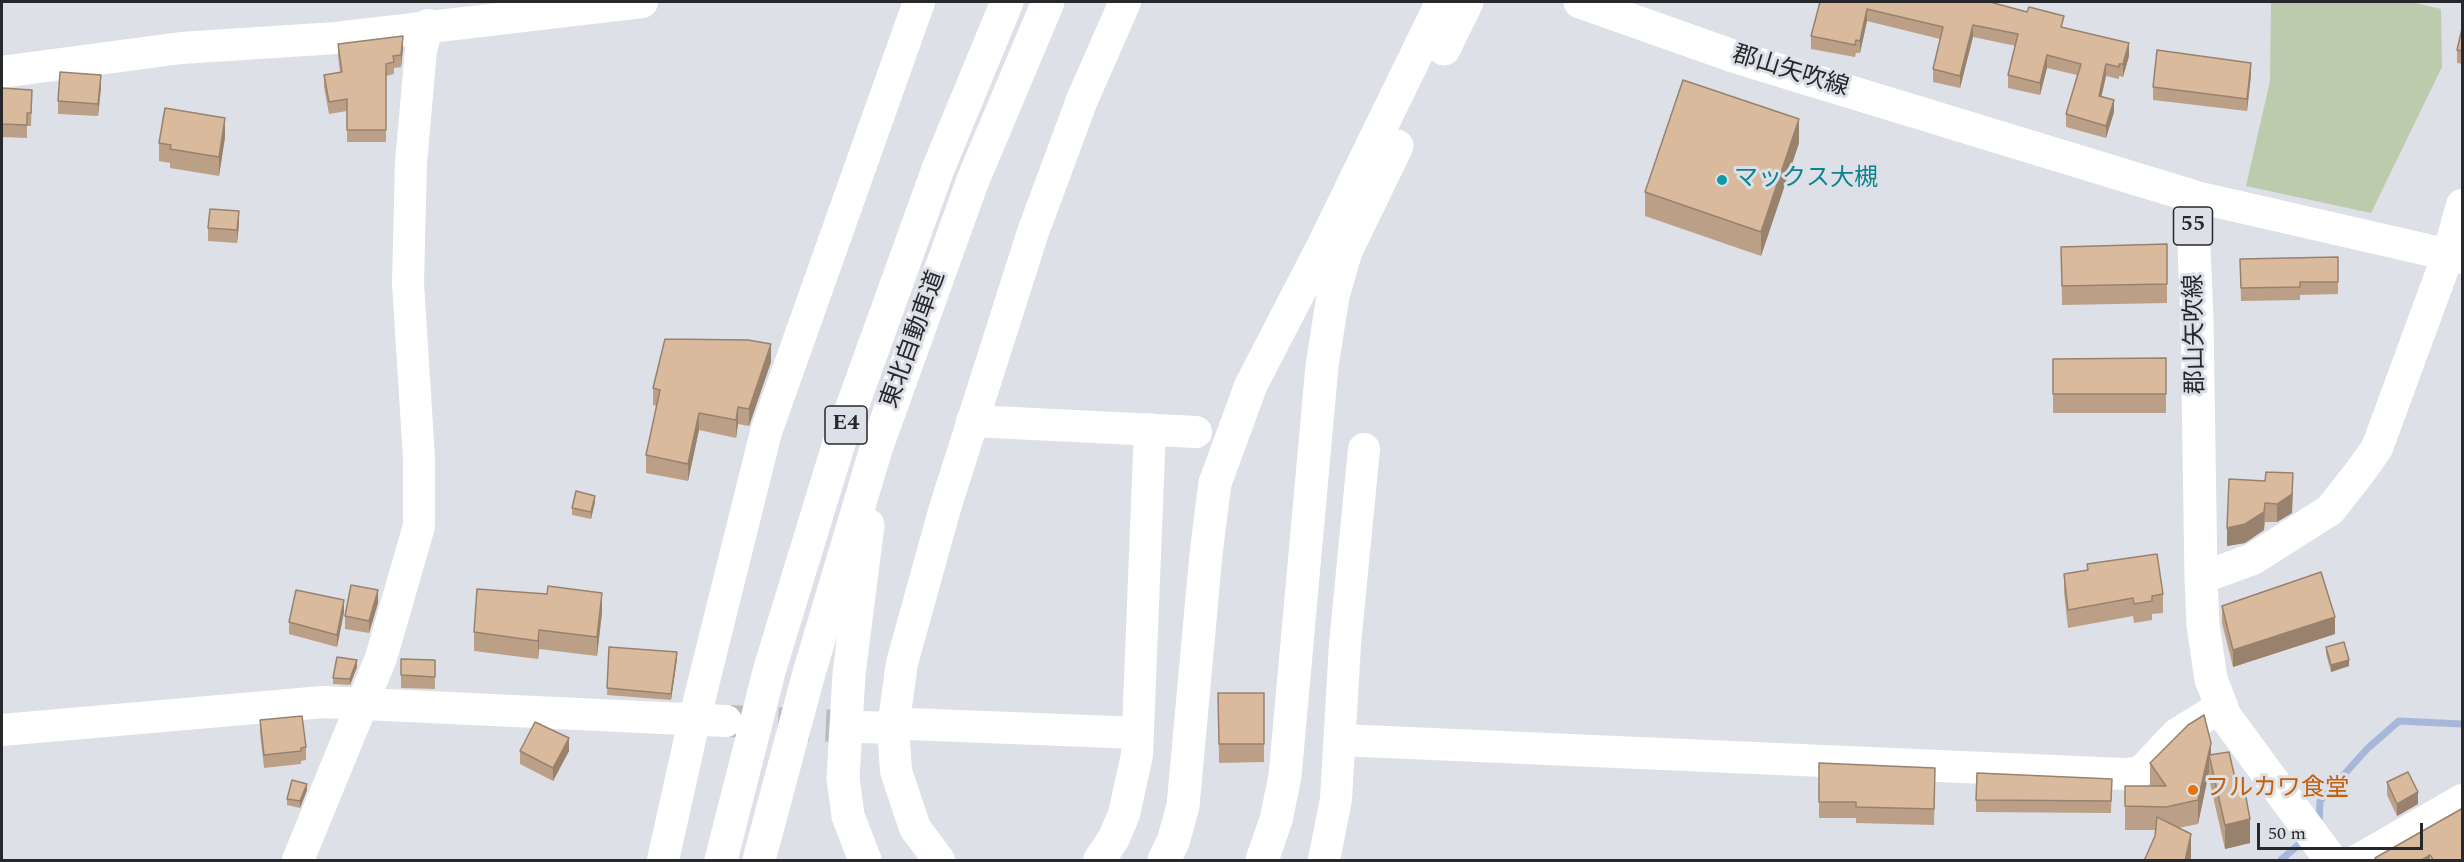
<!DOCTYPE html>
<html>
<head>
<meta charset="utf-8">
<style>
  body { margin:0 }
  #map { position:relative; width:2464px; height:862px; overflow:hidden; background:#dde0e7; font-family:Spectral,serif }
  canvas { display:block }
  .frame { position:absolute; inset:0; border:3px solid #27282b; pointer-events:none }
  .scale { position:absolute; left:2257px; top:823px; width:166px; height:27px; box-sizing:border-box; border:3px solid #27282b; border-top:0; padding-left:8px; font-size:18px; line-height:21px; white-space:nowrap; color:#27282b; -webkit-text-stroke:4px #dde0e7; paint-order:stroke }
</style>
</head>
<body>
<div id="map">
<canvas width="2464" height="862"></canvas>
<div class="frame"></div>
<div class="scale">50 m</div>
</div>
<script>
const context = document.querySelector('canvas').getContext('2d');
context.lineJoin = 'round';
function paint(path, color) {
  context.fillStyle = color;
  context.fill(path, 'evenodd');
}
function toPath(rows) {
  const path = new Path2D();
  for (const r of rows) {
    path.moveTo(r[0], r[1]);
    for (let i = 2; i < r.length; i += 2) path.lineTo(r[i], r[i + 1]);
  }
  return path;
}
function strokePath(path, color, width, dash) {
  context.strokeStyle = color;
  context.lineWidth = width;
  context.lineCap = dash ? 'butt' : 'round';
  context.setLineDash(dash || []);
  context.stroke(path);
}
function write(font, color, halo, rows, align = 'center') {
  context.font = font + ' Spectral,"Noto Sans JP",serif';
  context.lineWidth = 6;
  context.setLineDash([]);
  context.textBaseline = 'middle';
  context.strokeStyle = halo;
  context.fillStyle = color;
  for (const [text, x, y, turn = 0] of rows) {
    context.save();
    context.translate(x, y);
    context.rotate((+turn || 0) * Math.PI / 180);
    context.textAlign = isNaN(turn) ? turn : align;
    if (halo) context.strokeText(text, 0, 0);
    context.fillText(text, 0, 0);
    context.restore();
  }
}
paint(toPath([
  [2271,2,2411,2,2441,9,2442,67,2371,213,2246,186,2270,81]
]), '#bccbab');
strokePath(toPath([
  [2319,824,2320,801,2368,748,2399,721,2462,724],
  [2281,860,2304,840]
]), '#a6b7d9', 7);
strokePath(toPath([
  [730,721,859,727]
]), '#b9bbc1', 32, [32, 16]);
strokePath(toPath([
  [2,72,181,48,336,38,642,2],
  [2192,196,2462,258],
  [972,421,1196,432],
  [2201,578,2253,559,2330,510,2360,472,2377,448,2448,255,2462,205],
  [859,727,893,728,909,724,1138,733],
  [2,730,323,702,726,721],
  [1340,740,2123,774,2137,773,2145,768,2177,734,2222,706],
  [298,860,381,658,419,526,419,458,408,283,411,163,421,50,428,25],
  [663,860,694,721,766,432,919,2],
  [939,860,915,828,896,771,893,728,902,663,945,508,1033,232,1082,100,1125,2],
  [1099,860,1114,838,1124,814,1137,755,1150,429],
  [1324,860,1336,799,1345,644,1364,449],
  [2358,860,2462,800]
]), '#fff', 32);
strokePath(toPath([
  [1580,2,1736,57,2192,196,2197,321,2201,578,2203,625,2211,679,2225,716,2331,860]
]), '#fff', 33);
strokePath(toPath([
  [1444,49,1467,2],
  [721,860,770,668,839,443,938,169,1007,2],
  [759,860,809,673,876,449,973,180,1048,2],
  [865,860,848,816,843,778,849,674,868,525],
  [1164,860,1173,842,1183,806,1206,554,1215,483,1251,385,1323,246,1442,2],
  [1262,860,1276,820,1285,776,1322,366,1333,296,1346,251,1397,146]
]), '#fff', 33);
paint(toPath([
  [1820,2,2064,28,2129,56,2123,77,2119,76,2119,79,2106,76,2101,96,2114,112,2106,138,2066,127,2066,114,2077,75,2047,68,2040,95,2008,88,2008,75,2016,46,1973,37,1960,88,1933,82,1933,69,1940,39,1867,21,1860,53,1856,53,1855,57,1811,49,1811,36],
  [2463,29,2463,64,2457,63,2457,50],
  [338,44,403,48,401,67,394,68,394,74,386,76,386,142,347,142,347,111,329,114,324,87,324,75,340,72,338,56],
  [2251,75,2247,111,2153,100,2153,87],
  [101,87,98,116,58,114,58,101],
  [2,88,32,102,31,126,27,126,27,138,2,137],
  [225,137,219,176,170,168,170,163,159,161,159,143],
  [1799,143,1761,256,1645,216,1645,192],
  [239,224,237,243,208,241,208,228],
  [2167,244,2167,303,2062,305,2061,247],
  [2338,257,2338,294,2300,295,2300,300,2241,301,2240,259],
  [2166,358,2166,413,2053,413,2053,359],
  [771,362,749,426,738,424,736,438,699,430,688,481,646,473,646,455,657,406,653,405,653,388],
  [2265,481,2292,513,2277,522,2265,522,2264,530,2245,543,2227,546],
  [595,502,591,519,572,515,572,508],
  [2087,564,2163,594,2163,613,2152,614,2152,620,2134,623,2133,616,2068,628,2064,592,2064,574,2087,571],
  [378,603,369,633,345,629,345,616],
  [2222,606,2335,634,2233,667,2222,623],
  [344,612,337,647,289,634,289,622],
  [602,612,597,656,539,649,538,659,474,651,474,632],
  [609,647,677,659,671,700,607,695],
  [2326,647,2349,666,2331,672,2326,654],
  [401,659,435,660,435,689,401,688],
  [357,667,350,685,333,684,333,678],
  [1218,693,1264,693,1264,762,1219,763],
  [260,720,306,747,306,760,301,761,301,764,264,768,260,733],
  [520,751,569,751,553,781,520,764],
  [2211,755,2250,843,2225,849,2209,779,2209,772,2198,824,2178,828,2191,858,2155,836,2156,830,2125,830,2125,786,2150,786,2150,763],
  [1819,763,1935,785,1934,825,1856,823,1856,818,1819,818],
  [2112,779,2111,813,1976,812,1976,800],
  [2387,782,2418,804,2397,816,2387,795],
  [307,790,300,808,287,805,287,799]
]), '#bba087');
paint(toPath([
  [1867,9,1867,21,1860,53,1860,41],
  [1973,25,1973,37,1960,88,1960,76],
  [403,36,403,48,401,67,401,55],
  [2129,43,2129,56,2123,77,2123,64],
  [2047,55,2047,68,2040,95,2040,83],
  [2251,63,2251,75,2247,111,2247,99],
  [2106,64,2106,76,2099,108,2099,96],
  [101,75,101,87,98,116,98,104],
  [2114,100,2114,112,2106,138,2106,126],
  [225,118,225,137,219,176,219,157],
  [1799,119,1799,143,1761,256,1761,232],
  [239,211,239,224,237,243,237,230],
  [771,344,771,362,749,426,749,409],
  [738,407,738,424,736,438,736,420],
  [699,413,699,430,688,481,688,464],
  [2293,492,2292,513,2277,522,2277,504],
  [595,496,595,502,591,519,591,512],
  [2265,503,2264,530,2245,543,2227,546,2227,528],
  [378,590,378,603,369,633,369,621],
  [602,593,602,612,597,656,597,637],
  [344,600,344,612,337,647,337,635],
  [2335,617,2335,634,2233,667,2233,650],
  [539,630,539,649,538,659,538,641],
  [677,652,677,659,671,700,671,694],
  [357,660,357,667,350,685,350,679],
  [2349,660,2349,666,2331,672,2331,665],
  [569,738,569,751,553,781,553,768],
  [2211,743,2211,761,2209,755,2209,772,2198,824,2198,800],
  [307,784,307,790,300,808,300,801],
  [2418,792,2418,804,2397,816,2397,804],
  [2250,819,2250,843,2225,849,2225,825],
  [2191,834,2191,858,2190,861,2185,861],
  [2430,855,2430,861,2420,861]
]), '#98826e');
const building = toPath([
  [1820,2,1990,2,2027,12,2029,7,2064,16,2061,27,2129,43,2123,64,2119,64,2119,67,2106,64,2099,96,2114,100,2106,126,2066,114,2081,64,2047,55,2040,83,2008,75,2018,34,1973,25,1960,76,1933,69,1943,27,1867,9,1860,41,1856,40,1855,45,1811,36,1820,2],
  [2462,29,2463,29,2463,51,2457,50,2462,29],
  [403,36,401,55,393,56,394,62,386,64,386,130,347,130,347,99,329,102,324,75,342,72,338,44,403,36],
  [2157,50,2251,63,2247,99,2153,87,2157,50],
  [60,72,101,75,98,104,58,101,60,72],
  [1683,80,1799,119,1761,232,1645,192,1683,80],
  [2,88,32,90,31,113,27,113,27,125,2,124,2,88],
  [165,108,225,118,219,157,170,149,171,145,159,143,165,108],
  [210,209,239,211,237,230,208,228,210,209],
  [2167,244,2167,284,2062,286,2061,247,2167,244],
  [2338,257,2338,282,2300,282,2300,287,2241,288,2240,259,2338,257],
  [665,339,748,340,771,344,749,409,738,407,736,420,699,413,688,464,646,455,660,390,653,388,665,339],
  [2166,358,2166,394,2053,394,2053,359,2166,358],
  [2266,472,2293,473,2292,494,2277,504,2265,503,2264,512,2245,524,2227,528,2229,479,2265,481,2266,472],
  [576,491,595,496,591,512,572,508,576,491],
  [2157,554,2163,594,2152,596,2152,601,2134,604,2133,598,2068,610,2064,574,2088,570,2087,564,2157,554],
  [2321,572,2335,617,2233,650,2222,606,2321,572],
  [351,585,378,590,369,621,345,616,351,585],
  [548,586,602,593,597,637,539,630,538,641,474,632,477,589,547,594,548,586],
  [296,590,344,600,337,635,289,622,296,590],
  [2344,642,2349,660,2331,665,2326,647,2344,642],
  [609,647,677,652,671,694,607,688,609,647],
  [337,657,357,660,350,679,333,678,337,657],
  [401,659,435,660,435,677,401,675,401,659],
  [1218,693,1264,693,1264,744,1219,744,1218,693],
  [2204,715,2211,743,2198,800,2166,807,2125,806,2125,786,2166,786,2150,763,2188,725,2204,715],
  [302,716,306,747,301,748,301,751,264,755,260,720,302,716],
  [535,722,569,738,553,768,520,751,535,722],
  [2229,752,2237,787,2244,787,2250,819,2225,825,2209,755,2229,752],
  [1819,763,1935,768,1934,809,1856,807,1856,802,1819,802,1819,763],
  [2408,772,2418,792,2397,804,2387,782,2408,772],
  [1977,773,2112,779,2111,801,1976,800,1977,773],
  [292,780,307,784,300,801,287,799,292,780],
  [2463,808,2463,861,2434,861,2430,855,2420,861,2377,861,2375,858,2463,808],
  [2157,817,2191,834,2185,861,2144,861,2155,836,2157,817]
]);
paint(building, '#d9ba9d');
strokePath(building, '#98826e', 1.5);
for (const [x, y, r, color] of [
  [1722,180,6,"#0f9aa8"],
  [2193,790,6,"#e8710a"]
]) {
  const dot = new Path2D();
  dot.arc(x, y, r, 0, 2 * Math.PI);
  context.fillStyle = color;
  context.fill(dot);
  strokePath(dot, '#dde0e7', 2);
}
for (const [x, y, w] of [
  [2193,226,39],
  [846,425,42]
]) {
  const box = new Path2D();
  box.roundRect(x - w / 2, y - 19, w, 38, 4.5);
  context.fillStyle = '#dde0e7';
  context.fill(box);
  strokePath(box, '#27282b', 1.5);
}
write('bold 22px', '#27282b', null, [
  ["55",2193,226],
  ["E4",846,425]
]);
write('24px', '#27282b', '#dde0e7', [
  ["郡山矢吹線",1790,73,17],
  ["郡山矢吹線",2197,334,-91],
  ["東北自動車道",915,340,-70]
]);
write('24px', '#0d838f', '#dde0e7', [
  ["マックス大槻",1734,180]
], 'left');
write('24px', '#c56008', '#dde0e7', [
  ["フルカワ食堂",2205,790]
], 'left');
</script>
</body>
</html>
